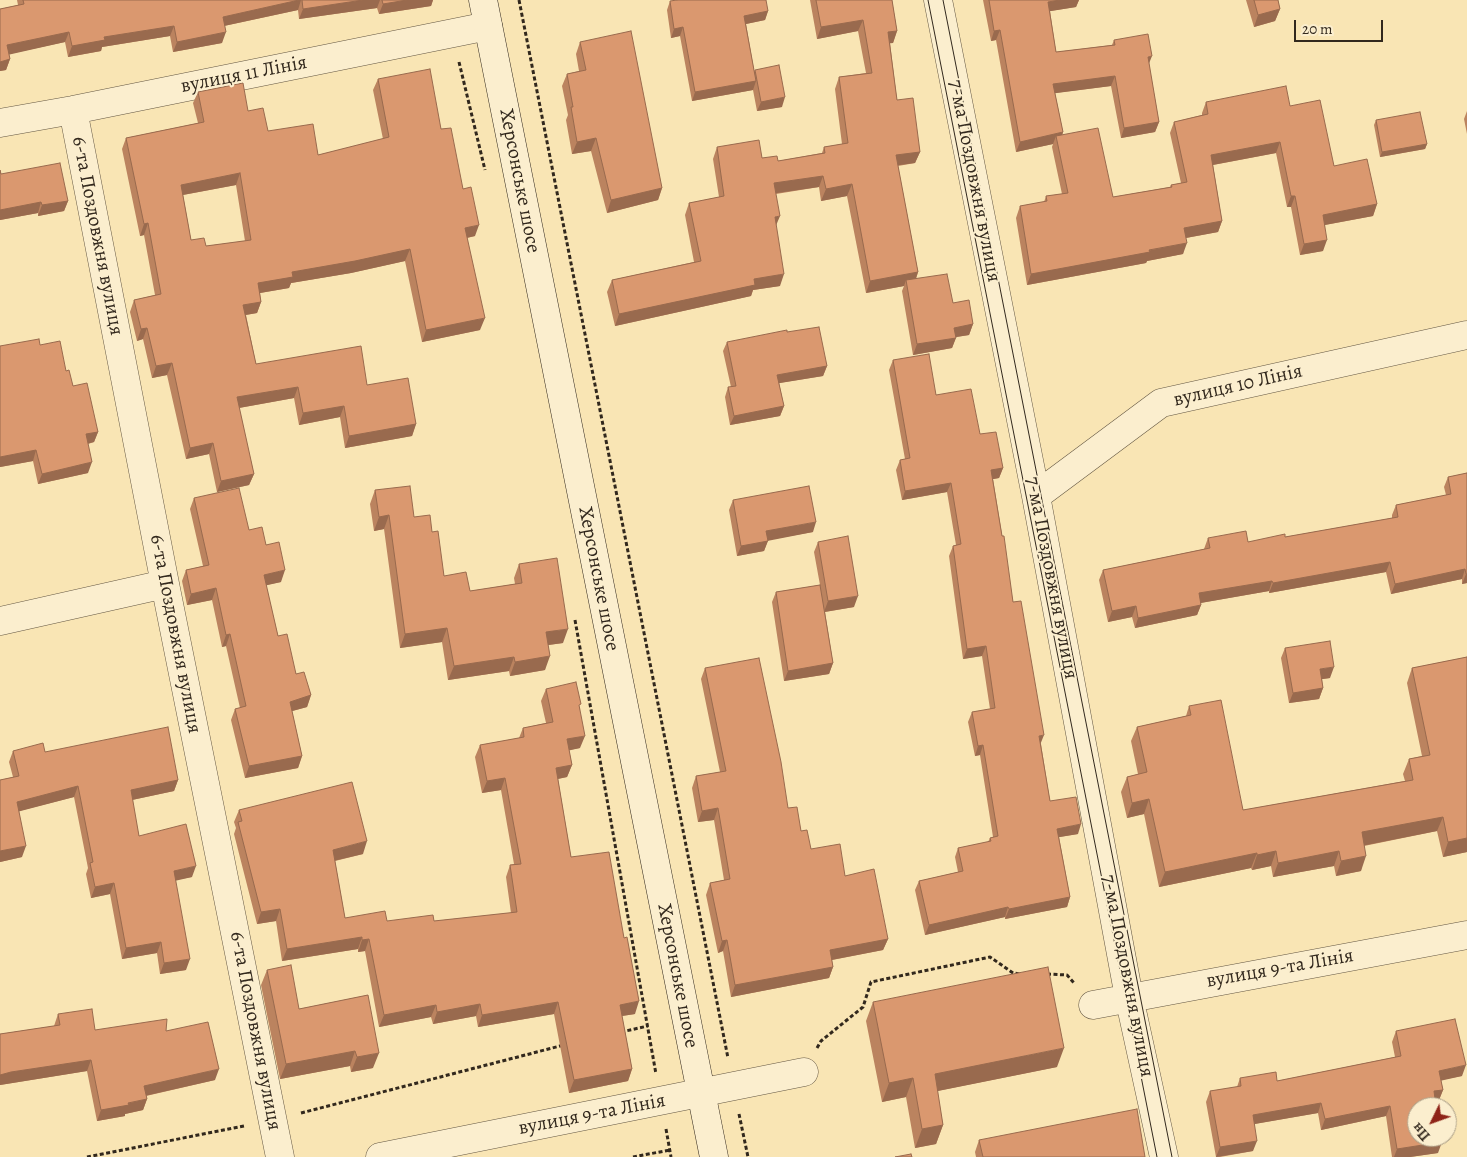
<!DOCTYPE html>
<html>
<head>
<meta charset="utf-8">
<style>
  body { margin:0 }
  #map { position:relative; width:1467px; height:1157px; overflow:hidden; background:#f9e5b4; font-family:Alegreya,serif }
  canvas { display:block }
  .north { position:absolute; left:1407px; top:1097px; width:50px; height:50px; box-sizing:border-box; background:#fbeece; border:1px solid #ab9f87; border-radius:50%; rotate:228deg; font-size:14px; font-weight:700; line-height:20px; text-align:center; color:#32281d }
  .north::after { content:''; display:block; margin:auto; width:18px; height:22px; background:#8f2418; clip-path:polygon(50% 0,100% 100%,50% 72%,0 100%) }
  .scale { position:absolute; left:1294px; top:20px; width:89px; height:22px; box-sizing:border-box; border:2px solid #32281d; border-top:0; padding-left:6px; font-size:15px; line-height:18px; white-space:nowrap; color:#32281d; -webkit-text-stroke:4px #fbeece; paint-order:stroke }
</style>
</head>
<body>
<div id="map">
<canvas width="1467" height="1157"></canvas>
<div class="north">Пн</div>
<div class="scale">20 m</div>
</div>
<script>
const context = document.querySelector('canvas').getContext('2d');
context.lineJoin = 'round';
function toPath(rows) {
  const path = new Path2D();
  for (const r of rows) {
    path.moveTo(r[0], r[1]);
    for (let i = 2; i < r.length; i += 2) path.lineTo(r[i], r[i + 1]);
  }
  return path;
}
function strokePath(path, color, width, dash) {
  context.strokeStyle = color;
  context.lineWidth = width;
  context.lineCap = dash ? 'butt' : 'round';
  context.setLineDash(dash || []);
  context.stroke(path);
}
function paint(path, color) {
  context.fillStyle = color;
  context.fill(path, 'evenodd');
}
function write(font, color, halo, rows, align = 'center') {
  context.font = font + ' Alegreya,serif';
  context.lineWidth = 4;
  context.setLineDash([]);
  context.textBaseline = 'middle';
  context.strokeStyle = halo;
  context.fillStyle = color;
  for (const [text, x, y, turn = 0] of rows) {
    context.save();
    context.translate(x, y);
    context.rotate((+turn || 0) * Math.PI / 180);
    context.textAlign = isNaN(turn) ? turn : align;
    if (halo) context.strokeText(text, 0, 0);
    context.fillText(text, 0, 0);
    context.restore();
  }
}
const street = toPath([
  [938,0,1036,496,1129,997,1164,1157],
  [73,110,165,584,280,1157],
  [0,123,73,110,488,26],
  [1036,496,1161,403,1467,335],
  [0,621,165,584],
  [1093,1005,1467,935],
  [380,1157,804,1072]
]);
const secondary = toPath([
  [483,0,714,1157]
]);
strokePath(street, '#645743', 29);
strokePath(secondary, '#32281d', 29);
strokePath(toPath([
  [519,0,728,1058],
  [459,62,485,170],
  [575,620,656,1074],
  [1047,974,1067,975,1074,983],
  [621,1032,648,1026],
  [817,1048,821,1041,863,1007,871,982,990,957,1013,973,1020,974],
  [301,1113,564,1045],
  [739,1114,748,1157],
  [666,1129,671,1157],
  [87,1157,244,1126],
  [633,1157,670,1150]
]), '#32281d', 3, [4, 2.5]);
strokePath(street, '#fbeece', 28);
strokePath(secondary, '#fbeece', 28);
strokePath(toPath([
  [928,0,1157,1157],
  [943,0,1172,1157]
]), '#32281d', 1);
paint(toPath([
  [17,0,433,0,431,6,379,14,377,8,299,19,298,10,224,26,222,43,173,52,170,36,102,47,101,51,68,57,65,42,9,54,10,59,6,70,0,71,0,9,18,5],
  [810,0,892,0,897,31,893,43,890,43,897,100,920,152,915,163,898,166,918,272,916,279,953,303,973,324,969,335,956,337,952,348,913,355,902,291,904,286,866,293,847,196,821,201,819,187,776,194,776,225,780,286,753,290,751,296,615,326,607,292,612,280,694,262,685,215,689,203,719,197,713,159,717,147,762,158,778,161,822,153,824,147,842,144,835,89,839,77,866,73,858,31,817,39],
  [983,0,1079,0,1076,7,1050,11,1056,52,1112,45,1114,40,1149,64,1159,122,1155,132,1121,138,1111,86,1055,93,1063,132,1062,135,1113,197,1170,187,1171,185,1181,183,1170,133,1174,122,1202,115,1202,113,1206,102,1290,106,1334,166,1377,204,1373,216,1325,225,1323,251,1300,255,1291,207,1287,207,1276,153,1213,165,1222,221,1218,232,1186,238,1183,254,1147,261,1146,263,1027,285,1016,218,1020,206,1044,202,1046,196,1062,194,1052,147,1053,144,1016,152,996,40,991,41],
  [1246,0,1278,0,1280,9,1275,21,1254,27],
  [670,1,768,11,765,20,746,24,754,70,782,107,757,111,753,90,692,101,680,36,671,38,667,10],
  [580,42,662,188,658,200,607,213,591,151,572,154,566,120,568,115,562,86,567,74,579,71,576,54],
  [378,79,441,129,463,189,475,236,467,238,480,330,422,342,405,261,351,273,291,283,289,288,260,293,261,302,257,313,246,315,256,364,367,385,416,424,412,436,345,448,340,417,299,425,294,398,239,408,254,474,249,485,217,492,209,454,186,459,167,375,152,378,143,339,137,341,130,312,134,300,155,295,144,235,140,236,122,149,126,138,198,123,193,103,198,92,248,111,268,131,318,155,383,139,373,90],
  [236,185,245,241,206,246,191,240,183,195],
  [1467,111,1467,134,1464,119],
  [1376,120,1427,144,1425,149,1380,157,1374,125],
  [0,170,1,174,68,201,64,211,38,216,38,213,0,220],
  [727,342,827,366,823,376,779,383,784,406,780,416,730,425,725,397,728,387,731,387,723,351],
  [40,345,66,371,73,386,98,432,94,442,88,444,88,473,38,484,33,461,0,467,0,346],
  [893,360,936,395,980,434,1003,468,999,478,993,479,1013,602,1041,744,1050,801,1078,834,1059,837,1070,897,1067,907,1005,919,1005,917,925,935,915,890,919,881,958,872,955,857,958,848,988,842,990,838,993,837,980,755,975,756,968,722,972,712,990,709,982,656,963,659,949,556,953,546,956,545,947,492,902,500,896,470,900,460,905,459,889,370],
  [1467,473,1467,583,1462,584,1462,579,1391,594,1386,572,1269,593,1269,591,1200,603,1201,605,1197,615,1135,628,1132,617,1108,622,1099,580,1103,570,1204,549,1208,538,1248,542,1285,537,1392,518,1392,515,1396,505,1446,495,1444,487,1448,477],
  [375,490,414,517,432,532,444,576,470,591,515,584,514,578,519,564,563,643,548,645,545,670,510,676,509,671,448,680,442,642,400,648,384,529,374,531,370,504],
  [194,498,249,530,266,545,281,582,266,585,278,636,296,674,311,695,307,707,292,711,302,756,298,768,245,778,231,720,235,709,240,708,226,646,222,647,212,600,187,605,182,581,186,570,203,566,190,509],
  [733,500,813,532,768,540,764,551,737,556,729,510],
  [818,542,854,607,825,612,833,663,829,674,784,681,772,602,776,592,820,585,814,552],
  [1285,648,1330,678,1322,679,1323,688,1319,699,1289,703,1281,658],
  [1467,657,1467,852,1443,857,1437,831,1364,846,1361,871,1336,876,1334,866,1273,877,1271,866,1252,870,1251,868,1159,887,1144,814,1127,818,1121,792,1127,777,1138,774,1131,741,1137,727,1186,716,1189,706,1243,810,1405,781,1403,774,1409,759,1422,756,1407,683,1412,668],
  [705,668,788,808,811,849,845,876,888,939,883,950,832,960,833,967,829,978,731,997,723,951,718,953,706,895,710,883,724,880,714,820,698,822,692,788,696,776,720,772,701,679],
  [546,689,580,708,580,748,569,750,572,765,567,777,558,779,571,857,635,1014,622,1016,632,1069,628,1081,569,1093,554,1014,478,1027,476,1016,433,1024,431,1017,379,1027,365,951,358,952,358,949,282,961,276,921,257,924,234,834,236,828,234,822,239,810,363,854,335,861,345,918,387,921,434,921,511,913,506,877,510,865,514,864,501,790,482,793,475,757,480,745,519,738,523,728,546,723,541,701],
  [13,751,45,752,178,780,174,791,132,800,139,836,192,877,175,880,186,970,160,974,157,953,122,959,110,894,91,898,86,874,88,868,74,797,19,811,22,857,0,862,0,780,13,777,9,762],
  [267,970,299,1009,368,995,373,1068,351,1072,350,1066,280,1079,261,985],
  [873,1002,1057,1067,937,1091,943,1125,936,1144,915,1148,906,1097,882,1102,866,1021],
  [58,1014,95,1030,166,1031,215,1080,146,1096,147,1099,143,1110,125,1114,125,1116,97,1121,87,1071,0,1085,0,1034,54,1026],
  [1396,1031,1462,1076,1441,1080,1443,1090,1439,1100,1435,1101,1438,1153,1410,1157,1392,1157,1386,1116,1321,1130,1318,1113,1254,1124,1253,1151,1220,1157,1216,1157,1206,1102,1210,1091,1237,1087,1240,1078,1277,1081,1395,1057,1392,1042],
  [979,1140,1145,1157,976,1157,975,1152]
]), '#bb835f');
paint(toPath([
  [299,0,301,0,298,10,219,27,223,17],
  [363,0,380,0,377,8,299,19,303,9],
  [407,0,433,0,431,6,379,14,383,4],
  [1060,0,1079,0,1076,7,1045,12,1048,2],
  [1280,9,1275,21,1254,27,1258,15],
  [768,11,765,20,741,25,744,16],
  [863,20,858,31,817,39,821,27],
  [174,26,170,36,102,47,101,51,68,57,72,46,104,37],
  [683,27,680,36,671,38,674,29],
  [1000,30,996,40,991,41,994,31],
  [897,31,893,43,884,44,888,32],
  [69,32,65,42,3,56,7,45],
  [226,32,222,43,173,52,177,42],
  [1152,56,1148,66,1148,57],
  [10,59,6,70,0,71,0,62],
  [1115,76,1111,86,1049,94,1053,84],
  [756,81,753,90,692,101,695,92],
  [785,97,782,107,757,111,761,102],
  [1159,122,1155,132,1121,138,1124,128],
  [1063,132,1060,143,1056,136,1053,144,1016,152,1020,142],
  [596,138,591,151,572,154,577,142],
  [1280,142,1276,153,1207,166,1211,155],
  [1427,144,1425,149,1380,157,1382,152],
  [920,152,915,163,892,166,896,155],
  [240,173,236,185,177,196,181,185],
  [823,176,819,187,770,194,774,183],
  [852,184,847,196,821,201,826,189],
  [662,188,658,200,607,213,611,200],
  [1291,196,1295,196,1291,207,1287,207],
  [68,201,64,211,38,216,42,205],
  [41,202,38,213,0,220,0,210],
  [1377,204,1373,216,1319,226,1323,215],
  [780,216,775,228,775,217],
  [1222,221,1218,232,1180,239,1184,228],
  [148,223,144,235,140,236,144,224],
  [479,225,475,236,461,239,465,228],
  [1327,240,1323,251,1300,255,1304,244],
  [1187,243,1183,254,1147,261,1146,263,1027,285,1031,274],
  [410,249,405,261,351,273,291,283,289,288,254,294,258,283,292,272],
  [918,272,914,284,906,280,904,286,866,293,870,281],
  [784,274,780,286,753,290,751,296,615,326,619,314,754,279],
  [261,302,257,313,239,316,243,305],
  [485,318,480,330,422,342,426,330],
  [973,324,969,335,950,338,954,328],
  [147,328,143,339,137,341,141,329],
  [956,338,952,348,913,355,917,344],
  [172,363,167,375,152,378,156,366],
  [827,366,823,376,774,384,777,375],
  [298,387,294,398,233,409,237,397],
  [344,406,340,417,299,425,303,413],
  [784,406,780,416,730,425,734,416],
  [416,424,412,436,345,448,349,436],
  [98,432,94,442,82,445,86,434],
  [213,443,209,454,186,459,190,448],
  [36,450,33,461,0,467,0,457],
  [92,462,88,473,38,484,42,474],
  [1003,468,999,478,988,480,991,470],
  [254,474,249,485,217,492,221,481],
  [951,483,947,492,902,500,905,491],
  [389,515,384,529,374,531,379,517],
  [816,522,813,532,762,542,766,531],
  [768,541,764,551,737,556,741,546],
  [1390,562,1386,572,1269,593,1273,583],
  [1465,569,1462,579,1391,594,1395,584],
  [285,570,281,582,259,587,264,575],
  [1466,574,1467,574,1467,583,1462,584],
  [1272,581,1269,591,1195,604,1199,593],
  [216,588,212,600,187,605,191,594],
  [858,596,854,607,824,612,828,601],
  [1201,605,1197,615,1135,628,1138,618],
  [1136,606,1132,617,1108,622,1112,611],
  [447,628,442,642,400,648,405,634],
  [568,629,563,643,541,646,546,632],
  [230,634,226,646,222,647,226,635],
  [986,646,982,656,963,659,967,649],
  [550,656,545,670,510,676,515,662],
  [514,657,509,671,448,680,454,666],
  [833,663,829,674,784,681,788,671],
  [1334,667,1330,678,1316,680,1320,669],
  [1323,688,1319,699,1289,703,1293,693],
  [311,695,307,707,285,713,290,702],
  [1044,735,1040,745,1039,736],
  [585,736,580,748,562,752,567,739],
  [983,745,980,755,975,756,978,746],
  [302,756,298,768,245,778,249,766],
  [572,765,567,777,552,780,556,768],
  [505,778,501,790,482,793,487,781],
  [178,780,174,791,127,801,131,790],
  [78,786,74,797,13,813,17,802],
  [1149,799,1144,814,1127,818,1132,803],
  [718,808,714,820,698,822,702,811],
  [1443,817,1437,831,1356,847,1362,832],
  [1081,824,1078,834,1054,838,1057,829],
  [1467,838,1467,852,1443,857,1448,842],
  [367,841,363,854,329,862,333,850],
  [26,846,22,857,0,862,0,851],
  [1276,851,1271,866,1252,870,1257,855],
  [1339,851,1334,866,1273,877,1278,863],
  [1257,853,1251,868,1159,887,1165,872],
  [1366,856,1361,871,1336,876,1341,861],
  [196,866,192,877,170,882,174,871],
  [114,883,110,894,91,898,95,887],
  [1070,897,1067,907,1005,919,1009,909],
  [1008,907,1005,917,925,935,929,925],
  [280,909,276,921,257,924,261,912],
  [362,937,358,949,282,961,287,949],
  [369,939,365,951,358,952,362,940],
  [888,939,883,950,826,961,830,950],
  [727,940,723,951,718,953,722,941],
  [161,942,157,953,122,959,126,948],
  [190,959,186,970,160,974,164,963],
  [833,967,829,978,731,997,735,985],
  [639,1001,635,1014,615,1017,620,1005],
  [558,1002,554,1014,478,1027,482,1015],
  [480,1004,476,1016,433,1024,437,1012],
  [436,1005,431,1017,379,1027,384,1015],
  [1064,1048,1057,1067,928,1093,935,1074],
  [355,1051,350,1066,280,1079,286,1064],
  [379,1053,373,1068,351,1072,357,1057],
  [91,1060,87,1071,0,1085,0,1075,11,1072],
  [1466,1065,1462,1076,1435,1082,1439,1071],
  [219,1069,215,1080,140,1097,144,1086],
  [632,1069,628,1081,569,1093,574,1080],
  [913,1078,906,1097,882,1102,889,1083],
  [1443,1090,1439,1100,1430,1102,1434,1091],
  [147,1099,143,1110,125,1114,125,1116,97,1121,101,1110],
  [1321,1103,1318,1113,1249,1125,1253,1115],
  [1390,1106,1386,1116,1321,1130,1325,1119],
  [943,1125,936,1144,915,1148,922,1129],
  [1257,1141,1253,1151,1216,1157,1220,1147],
  [1442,1142,1438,1153,1410,1157,1394,1157,1397,1149]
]), '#996a4e');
const building = toPath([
  [23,0,299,0,223,17,226,32,177,42,174,26,104,37,105,40,72,46,69,32,7,45,10,59,0,62,0,9,24,4,23,0],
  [302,0,363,0,303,9,302,0],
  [382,0,407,0,383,4,382,0],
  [677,0,766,0,768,11,744,16,756,81,695,92,683,27,674,29,670,1,677,0],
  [816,0,892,0,897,31,888,32,897,100,913,98,920,152,896,155,918,272,870,281,852,184,826,189,823,176,774,183,780,216,775,217,784,274,754,279,755,285,619,314,612,280,701,261,689,203,724,196,717,147,759,140,762,158,777,156,778,161,825,153,824,147,848,143,839,77,872,73,863,20,821,27,816,0],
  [989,0,1060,0,1048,2,1056,52,1115,45,1114,40,1148,34,1152,56,1148,57,1159,122,1124,128,1115,76,1053,84,1063,132,1020,142,1000,30,994,31,989,0],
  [1254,0,1278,0,1280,9,1258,15,1254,0],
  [631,31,662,188,611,200,596,138,577,142,571,107,573,107,567,74,586,70,580,42,631,31],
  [779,65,785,97,761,102,755,70,779,65],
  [430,69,441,129,451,128,463,189,471,187,479,225,465,228,485,318,426,330,410,249,355,261,292,272,293,277,258,283,261,302,243,305,256,364,361,346,367,385,408,378,416,424,349,436,344,406,303,413,298,387,237,397,254,474,221,481,213,443,190,448,172,363,156,366,147,328,141,329,134,300,161,294,148,223,144,224,126,138,204,122,198,92,243,83,248,111,263,108,268,131,313,124,318,155,389,137,378,79,430,69],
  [240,173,251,240,206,246,204,238,191,240,181,185,240,173],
  [1286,86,1290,106,1320,100,1334,166,1367,159,1377,204,1323,215,1327,240,1304,244,1295,196,1291,196,1280,142,1211,155,1222,221,1184,228,1187,243,1149,250,1150,252,1031,274,1020,206,1047,201,1046,196,1068,193,1056,136,1098,128,1113,197,1172,187,1171,185,1187,182,1174,122,1208,114,1206,102,1286,86],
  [1420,112,1427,144,1382,152,1376,120,1420,112],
  [60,163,68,201,42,205,41,202,0,210,0,170,1,174,60,163],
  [947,274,953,303,969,300,973,324,954,328,956,338,917,344,906,280,947,274],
  [819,327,827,366,777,375,784,406,734,416,728,387,736,386,727,342,787,330,787,332,819,327],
  [39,339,40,345,60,341,66,371,69,370,73,386,87,383,98,432,86,434,92,462,42,474,36,450,0,457,0,346,39,339],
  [929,354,936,395,971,389,980,434,996,432,1003,468,991,470,1002,536,1004,536,1013,602,1021,601,1044,735,1039,736,1050,801,1076,797,1081,824,1057,829,1070,897,1009,909,1008,907,929,925,919,881,963,871,958,848,991,841,990,838,998,836,983,745,978,746,972,712,995,708,986,646,967,649,953,546,961,544,951,483,905,491,900,460,910,458,893,360,929,354],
  [1467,473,1467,574,1466,574,1465,569,1395,584,1390,562,1273,583,1272,581,1199,593,1201,605,1138,618,1136,606,1112,611,1103,570,1210,548,1208,538,1246,531,1248,542,1285,534,1285,537,1398,517,1396,505,1451,494,1448,477,1467,473],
  [410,486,414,517,430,515,432,532,438,531,444,576,466,572,470,591,522,583,519,564,557,558,568,629,546,632,550,656,515,662,514,657,454,666,447,628,405,634,389,515,379,517,375,490,410,486],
  [809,486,816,522,766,531,768,541,741,546,733,500,809,486],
  [239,488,249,530,262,527,266,545,279,542,285,570,264,575,278,636,287,634,296,674,304,672,311,695,290,702,302,756,249,766,235,709,246,706,230,634,226,635,216,588,191,594,186,570,209,565,194,498,239,488],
  [848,536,858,596,828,601,818,542,848,536],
  [820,585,833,663,788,671,776,592,820,585],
  [1330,641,1334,667,1320,669,1323,688,1293,693,1285,648,1330,641],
  [1467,657,1467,838,1448,842,1443,817,1362,832,1366,856,1341,861,1339,851,1278,863,1276,851,1257,855,1257,853,1165,872,1149,799,1132,803,1127,777,1147,772,1137,727,1191,715,1189,706,1221,700,1243,810,1413,780,1409,759,1430,755,1412,668,1467,657],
  [759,658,781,762,788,808,797,807,801,831,807,830,811,849,840,844,845,876,874,869,888,939,830,950,833,967,735,985,727,940,722,941,710,883,730,879,718,808,702,811,696,776,726,771,705,668,759,658],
  [576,682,581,704,579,705,585,736,567,739,572,765,556,768,571,857,609,852,624,938,627,937,639,1001,620,1005,632,1069,574,1080,558,1002,482,1015,480,1004,437,1012,436,1005,384,1015,369,939,362,940,362,937,287,949,280,909,261,912,238,822,242,821,239,810,352,782,367,841,333,850,345,918,385,911,387,921,433,915,434,921,517,912,510,865,521,864,505,778,487,781,480,745,524,737,523,728,553,722,546,689,576,682],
  [168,727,178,780,131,790,139,836,186,824,196,866,174,871,190,959,164,963,161,942,126,948,114,883,95,887,90,863,93,862,78,786,17,802,26,846,0,851,0,780,19,776,13,751,43,743,45,752,168,727],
  [291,965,299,1009,368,995,379,1053,357,1057,355,1051,286,1064,267,970,291,965],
  [1048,967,1064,1048,935,1074,943,1125,922,1129,913,1078,889,1083,873,1002,1048,967],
  [92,1009,95,1030,167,1019,166,1031,208,1022,219,1069,144,1086,147,1099,128,1103,129,1105,101,1110,91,1060,11,1072,0,1075,0,1034,60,1025,58,1014,92,1009],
  [1455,1019,1466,1065,1439,1071,1443,1090,1434,1091,1436,1107,1417,1107,1417,1137,1441,1137,1442,1142,1397,1149,1390,1106,1325,1119,1321,1103,1253,1115,1257,1141,1220,1147,1210,1091,1241,1086,1240,1078,1276,1072,1277,1081,1401,1056,1396,1031,1455,1019],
  [1137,1109,1145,1157,983,1157,979,1140,1137,1109],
  [911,1154,912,1157,895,1157,911,1154]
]);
paint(building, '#da986f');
strokePath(building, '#996a4e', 1);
write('20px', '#32281d', '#fbeece', [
  ["вулиця 11 Лінія",244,75,-11],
  ["Херсонське шосе",519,181,79],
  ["7-ма Поздовжня вулиця",974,181,79],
  ["6-та Поздовжня вулиця",97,236,79],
  ["вулиця 10 Лінія",1238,386,-13],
  ["7-ма Поздовжня вулиця",1051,578,79],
  ["Херсонське шосе",598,579,79],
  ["6-та Поздовжня вулиця",175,634,79],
  ["вулиця 9-та Лінія",1280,969,-10],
  ["Херсонське шосе",677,976,79],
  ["7-ма Поздовжня вулиця",1127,976,79],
  ["6-та Поздовжня вулиця",255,1031,79],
  ["вулиця 9-та Лінія",592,1115,-11]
]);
</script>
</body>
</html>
